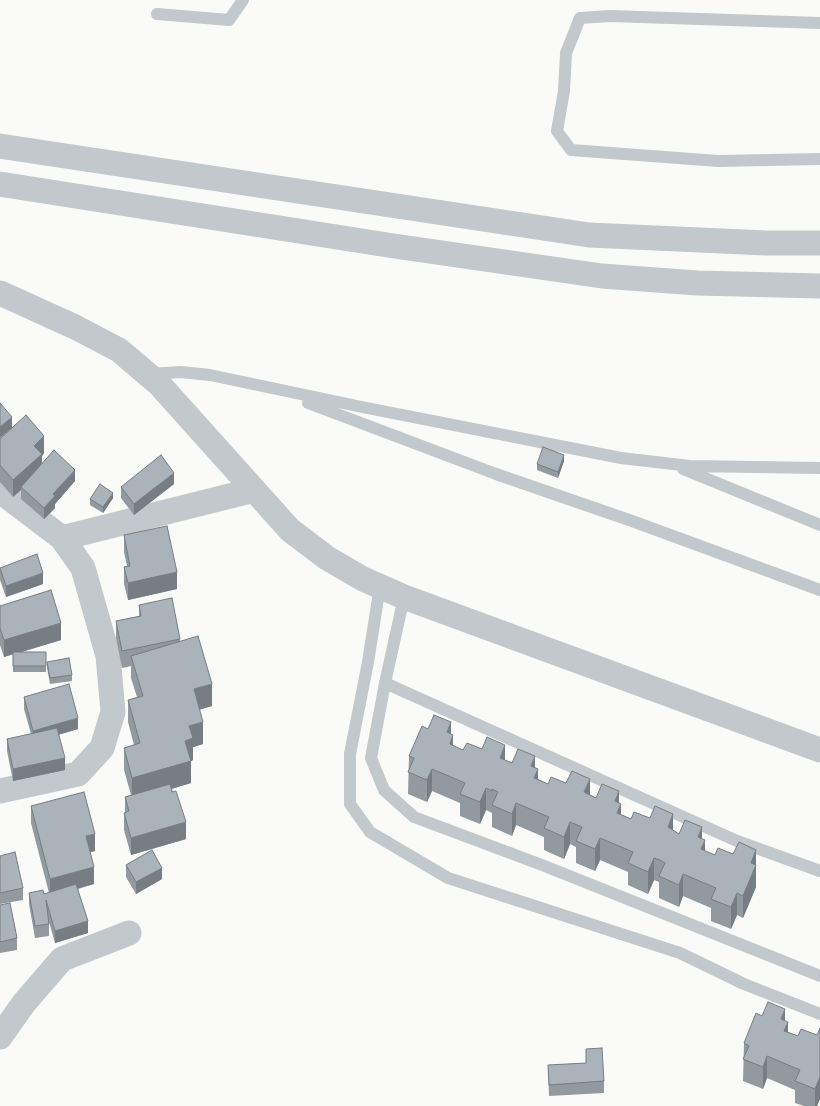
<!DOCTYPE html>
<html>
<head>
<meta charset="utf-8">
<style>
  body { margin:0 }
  canvas { display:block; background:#fafaf8 }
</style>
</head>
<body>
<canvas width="820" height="1106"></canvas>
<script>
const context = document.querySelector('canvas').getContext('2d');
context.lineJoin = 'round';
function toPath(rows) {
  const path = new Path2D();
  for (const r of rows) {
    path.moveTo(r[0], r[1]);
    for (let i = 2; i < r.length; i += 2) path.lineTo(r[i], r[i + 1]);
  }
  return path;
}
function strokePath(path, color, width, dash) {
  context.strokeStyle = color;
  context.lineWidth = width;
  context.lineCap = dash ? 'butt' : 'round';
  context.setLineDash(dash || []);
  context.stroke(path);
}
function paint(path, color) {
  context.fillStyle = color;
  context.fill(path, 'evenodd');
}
strokePath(toPath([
  [157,14,229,20,243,0],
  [820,23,610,16,580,18,566,53,564,91,557,131,571,150,718,161,820,159],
  [149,374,181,372,210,375,362,407,621,458,690,466,820,468],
  [308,403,496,474,632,521,820,590],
  [683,469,820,525],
  [380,586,368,662,350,754,350,804,370,832,448,878,680,953,744,984,820,1014],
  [404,597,385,683,371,758,384,790,414,817,542,865,820,976],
  [385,683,737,841,820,871]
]), '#c3c8cc', 12);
strokePath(toPath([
  [0,146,589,235,766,243,820,243],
  [0,184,394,246,602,276,697,283,820,286],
  [0,293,75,327,119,350,159,384,290,530,327,558,363,579,404,597,820,750],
  [0,491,62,538,83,568,108,656,113,712,102,748,78,774,0,791],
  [62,538,254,490],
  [0,1037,24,1003,62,959,129,933]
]), '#c3c8cc', 25);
paint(toPath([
  [12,428,44,453,42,456,42,464,75,481,55,504,55,508,44,519,21,499,21,490,13,497,0,482,0,439],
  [564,461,558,478,537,470,537,464],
  [174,484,134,515,121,498,121,487],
  [113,498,103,513,90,505,90,499],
  [124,535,177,589,128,600,124,584,124,567,127,566,124,552],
  [0,568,43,584,6,597,0,580],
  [139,605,180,639,180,642,212,706,199,710,203,744,193,747,193,760,191,761,191,783,172,789,186,839,131,855,124,830,124,813,125,812,125,797,131,795,124,770,124,748,134,745,128,722,128,700,137,697,131,678,131,666,122,668,116,638,116,621,139,616],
  [0,606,61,640,22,652,46,652,46,672,13,672,13,654,4,657,0,645],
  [47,662,72,675,72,681,50,684,47,668],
  [24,697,78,729,58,735,65,770,13,781,7,751,7,739,31,734,24,709],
  [451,734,453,746,463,750,535,768,538,779,548,784,590,795,596,798,619,803,621,815,631,819,673,830,679,834,702,839,705,851,715,855,733,854,756,850,756,887,743,918,737,915,731,929,711,921,711,908,683,896,679,907,659,898,659,882,654,880,648,894,628,885,628,872,600,860,595,871,576,863,576,847,570,844,564,859,544,850,544,837,516,825,512,836,492,827,492,811,492,813,486,810,480,824,460,816,460,803,432,791,427,802,408,794,409,756],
  [31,806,95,851,90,852,94,884,78,889,88,933,55,943,49,922,49,936,35,938,29,904,29,893,44,894,49,893,31,823],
  [0,856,23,888,23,900,0,904],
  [126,865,162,879,136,894,126,877],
  [0,905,17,938,17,950,0,953],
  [762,1016,785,1021,788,1032,798,1036,817,1035,820,1028,820,1099,817,1106,804,1106,795,1103,795,1090,767,1078,763,1089,743,1081,744,1043],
  [586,1049,604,1081,604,1093,549,1096,548,1065,586,1063]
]), '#929a9f');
paint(toPath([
  [12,417,12,428,0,438,0,427],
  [44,436,44,453,42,456,42,471,21,487,21,490,13,497,13,480,34,446],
  [564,455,564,461,558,478,558,472],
  [75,470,75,481,55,504,55,508,44,519,44,508,53,494],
  [174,473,174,484,134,515,134,504],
  [113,493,113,498,103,513,103,507],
  [177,572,177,589,128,600,128,583],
  [43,573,43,584,6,597,6,586],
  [61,623,61,640,4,657,4,640],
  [212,684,212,706,194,711,194,689],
  [78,718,78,729,33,742,33,731],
  [203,722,203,744,193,747,193,760,191,761,191,783,132,800,132,778,189,726],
  [451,722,451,740,453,735,453,757,447,732],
  [505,745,505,767,500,758],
  [535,756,535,774,538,769,538,791,531,766],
  [65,758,65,770,13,781,13,769],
  [432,769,432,791,427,802,427,780],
  [590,779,590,801,584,792],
  [486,788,486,810,480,824,480,802],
  [619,791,619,809,621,804,621,826,615,801],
  [516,803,516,825,512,836,512,814],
  [673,814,673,836,668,827],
  [186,822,186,839,131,855,131,838],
  [570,822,570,844,564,859,564,837],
  [702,827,702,845,705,840,705,862,698,837],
  [95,834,95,851,86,853,86,836],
  [600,838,600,860,595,871,595,849],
  [756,850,756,887,743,918,743,896,751,863],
  [654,858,654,880,648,894,648,872],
  [94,867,94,884,50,896,50,879],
  [162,868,162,879,136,894,136,882],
  [683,874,683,896,679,907,679,885],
  [737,893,737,915,731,929,731,907],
  [88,921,88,933,55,943,55,931],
  [785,1009,785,1028,788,1022,788,1044,781,1019],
  [767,1056,767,1078,763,1089,763,1067],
  [820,1077,820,1099,817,1106,815,1106,815,1089]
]), '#777d82');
const building = toPath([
  [0,403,12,417,0,427,0,403],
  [26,415,44,436,34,446,42,454,13,480,0,465,0,439,26,415],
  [543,447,564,455,558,472,537,464,543,447],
  [54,450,75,470,53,494,55,496,44,508,21,487,54,450],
  [161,455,174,473,134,504,121,487,161,455],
  [100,484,113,493,103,507,90,499,100,484],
  [167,526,177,572,128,583,124,567,130,566,124,535,167,526],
  [37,554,43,573,6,586,0,568,37,554],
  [51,590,61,623,4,640,0,628,0,606,51,590],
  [172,598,180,639,122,651,116,621,141,616,139,605,172,598],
  [198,636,212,684,194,689,203,722,189,726,193,738,185,741,191,761,132,778,124,748,140,743,128,700,143,696,131,656,198,636],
  [13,652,46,652,46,666,13,666,13,652],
  [69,658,72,675,50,678,47,662,69,658],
  [69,684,78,718,33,731,24,697,69,684],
  [434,715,451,722,447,732,453,735,450,744,463,750,467,743,482,749,487,737,505,745,500,758,512,763,518,749,535,756,531,766,538,769,534,778,548,784,551,777,566,783,572,771,590,779,584,792,596,798,602,784,619,791,615,801,621,804,617,813,631,819,634,812,650,818,655,806,673,814,668,827,679,834,685,820,702,827,698,837,705,840,701,849,715,855,718,848,733,854,739,842,756,850,751,863,756,865,743,896,737,893,731,907,711,899,716,888,683,874,679,885,659,876,665,863,660,860,654,858,648,872,628,863,633,852,600,838,595,849,576,841,582,827,570,822,564,837,544,828,549,817,516,803,512,814,492,805,498,792,492,789,492,791,486,788,480,802,460,794,465,783,432,769,427,780,408,772,414,758,409,756,422,726,428,729,434,715],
  [57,728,65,758,13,769,7,739,57,728],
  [170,784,172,792,176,791,186,822,131,838,124,813,129,811,125,797,170,784],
  [84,792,95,834,86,836,94,867,50,879,31,806,84,792],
  [152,850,162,868,136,882,126,865,152,850],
  [15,852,23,888,0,893,0,856,15,852],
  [76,884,88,921,55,931,46,900,49,924,35,926,29,893,43,890,44,894,76,884],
  [10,903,17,938,0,942,0,905,10,903],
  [768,1002,785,1009,781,1019,788,1022,784,1031,798,1036,801,1029,817,1035,820,1028,820,1077,815,1089,795,1081,800,1070,767,1056,763,1067,743,1059,749,1046,744,1043,756,1013,762,1016,768,1002],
  [602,1048,604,1081,549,1085,548,1065,586,1063,586,1049,602,1048]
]);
paint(building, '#aab3b9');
strokePath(building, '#777d82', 1);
</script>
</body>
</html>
